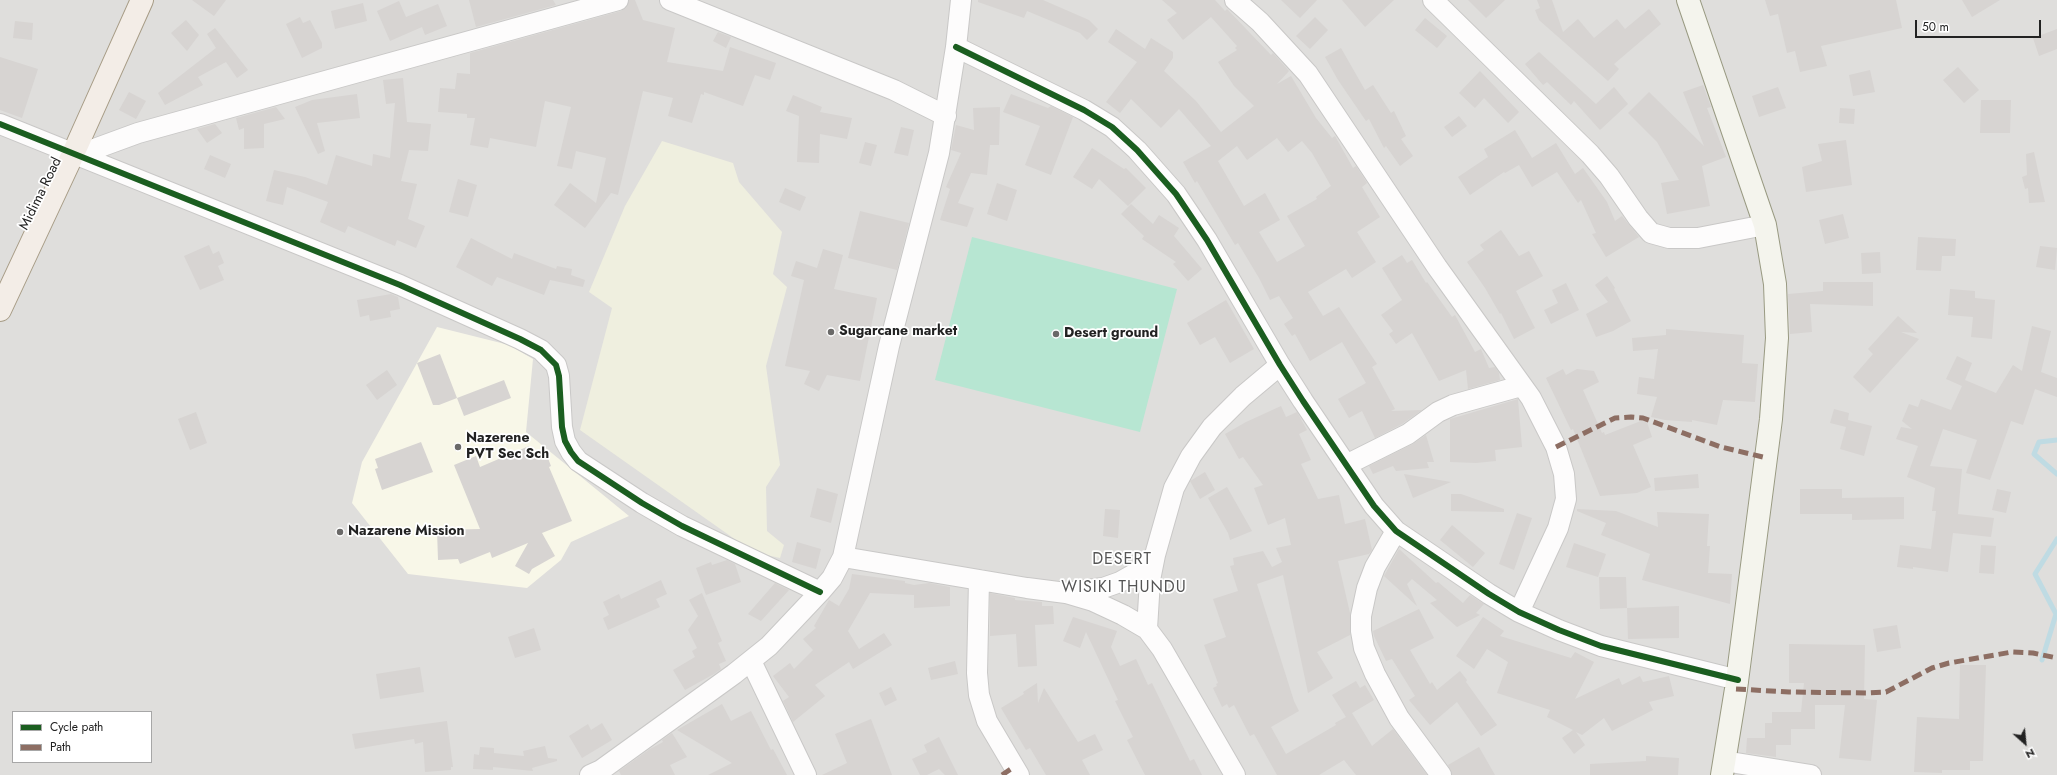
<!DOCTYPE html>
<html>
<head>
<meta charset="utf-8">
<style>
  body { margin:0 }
  #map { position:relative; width:2057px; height:775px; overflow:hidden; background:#f0eeeb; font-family:Jost,sans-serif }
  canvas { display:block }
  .legend { position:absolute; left:12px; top:711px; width:140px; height:52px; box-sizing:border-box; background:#fff; border:1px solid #a7a7a7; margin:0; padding:5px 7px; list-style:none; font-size:12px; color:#222 }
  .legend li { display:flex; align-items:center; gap:8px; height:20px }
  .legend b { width:20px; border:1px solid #a7a7a7 }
  .north { position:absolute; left:2005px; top:723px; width:40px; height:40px; -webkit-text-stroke:3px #fff; paint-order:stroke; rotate:153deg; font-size:11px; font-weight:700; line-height:16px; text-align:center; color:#222 }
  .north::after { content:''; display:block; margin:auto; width:14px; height:18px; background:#222; clip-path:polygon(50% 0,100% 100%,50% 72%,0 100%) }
  .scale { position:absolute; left:1915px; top:20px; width:126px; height:18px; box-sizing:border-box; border:2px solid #222; border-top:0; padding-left:5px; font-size:12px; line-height:14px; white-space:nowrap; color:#222; -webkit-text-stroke:3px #fff; paint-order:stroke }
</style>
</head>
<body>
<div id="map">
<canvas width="2057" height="775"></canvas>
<ul class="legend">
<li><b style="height:5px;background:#1b5e20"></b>Cycle path</li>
<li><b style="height:5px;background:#8d6e63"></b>Path</li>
</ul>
<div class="north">N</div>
<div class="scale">50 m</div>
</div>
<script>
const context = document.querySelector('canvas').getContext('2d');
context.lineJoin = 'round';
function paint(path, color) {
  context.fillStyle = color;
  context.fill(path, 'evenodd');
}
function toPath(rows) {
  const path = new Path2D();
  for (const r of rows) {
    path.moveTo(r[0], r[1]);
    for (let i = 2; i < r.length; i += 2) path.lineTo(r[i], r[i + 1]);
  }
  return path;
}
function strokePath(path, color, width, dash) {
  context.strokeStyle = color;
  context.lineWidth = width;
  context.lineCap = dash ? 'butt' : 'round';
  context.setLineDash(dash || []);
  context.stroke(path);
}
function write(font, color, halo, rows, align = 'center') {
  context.font = font + ' Jost,sans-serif';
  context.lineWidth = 3.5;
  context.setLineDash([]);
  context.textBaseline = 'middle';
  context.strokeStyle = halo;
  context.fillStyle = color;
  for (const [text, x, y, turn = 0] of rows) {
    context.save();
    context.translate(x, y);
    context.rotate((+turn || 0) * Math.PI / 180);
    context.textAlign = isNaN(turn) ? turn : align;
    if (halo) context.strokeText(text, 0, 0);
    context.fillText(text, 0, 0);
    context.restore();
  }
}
paint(toPath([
  [0,0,2057,0,2057,775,0,775],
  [13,712,151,712,151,762,13,762]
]), '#dfdedc');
paint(toPath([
  [437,327,509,345,533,359,526,432,629,516,571,542,561,560,527,588,408,574,352,503,362,462]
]), '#f8f7e8');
paint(toPath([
  [662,141,733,163,739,182,782,232,773,274,787,287,766,366,780,465,766,487,767,531,784,545,780,558,753,552,580,430,612,308,589,292,625,206]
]), '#efefdf');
paint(toPath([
  [972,237,1177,289,1140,432,935,380]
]), '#b7e6d2');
strokePath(toPath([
  [2057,440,2039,442,2034,454,2057,474],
  [2042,660,2056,614,2035,574,2057,539]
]), '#bfdbe3', 5);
paint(toPath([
  [192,0,226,0,214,16],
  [469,0,553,0,556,5,476,27],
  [629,0,635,0,643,20,675,28,667,62,723,71,730,47,776,63,770,80,755,75,743,106,704,92,704,95,701,94,692,123,668,116,673,98,643,91,618,195,611,193,585,228,554,205,570,183,596,203,606,158,576,151,572,169,557,166,571,107,545,101,536,147,490,138,488,148,470,145,475,118,467,118,467,114,438,112,440,88,455,89,457,73,470,74,470,53,621,11,626,8],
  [978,0,1043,0,1089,20,1098,29,1087,40,1080,33,1027,11,1024,18,978,2],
  [1162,0,1215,0,1225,11,1227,9,1271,55,1273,53,1289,71,1277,84,1291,76,1316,118,1332,138,1335,136,1353,168,1356,166,1367,183,1362,187,1380,217,1357,232,1376,262,1352,278,1346,269,1308,292,1323,316,1339,307,1377,364,1372,367,1395,409,1391,411,1422,410,1402,424,1375,438,1362,411,1349,418,1338,399,1366,383,1342,342,1310,361,1295,334,1292,336,1284,324,1293,318,1279,296,1270,300,1259,278,1238,243,1235,245,1197,181,1195,183,1183,162,1211,146,1179,109,1161,128,1131,99,1120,113,1106,102,1137,62,1108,42,1116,29,1145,49,1151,38,1173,52,1173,58,1164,71,1196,101,1221,132,1254,106,1234,86,1218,62,1237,50,1235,48,1237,46,1211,17,1183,40,1167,20,1177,13],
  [1277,138,1288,152,1302,141,1312,153,1331,186,1316,197,1317,199,1287,216,1305,246,1277,262,1259,232,1280,220,1265,193,1244,206,1218,161,1237,146,1247,160],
  [1281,0,1317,0,1300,18],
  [1342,0,1394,0,1365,27],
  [1468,0,1505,0,1486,18],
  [1537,0,1552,0,1563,32,1578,19,1594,38,1617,19,1625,29,1649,9,1661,24,1614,64,1619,69,1608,81,1539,20,1535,10,1540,8],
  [1765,0,1896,0,1902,28,1821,46,1827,66,1800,72,1795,51,1787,53,1778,14,1770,16],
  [1962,0,2000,0,1972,17],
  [399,1,406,17,438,4,447,26,425,35,422,27,390,41,377,11],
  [363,3,367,21,335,29,331,11],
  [300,17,303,23,310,20,322,43,322,48,302,58,286,24],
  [1315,17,1328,30,1310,49,1296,36],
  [1425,18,1447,36,1437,48,1415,30],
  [186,20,199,35,187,51,171,33],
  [15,21,33,23,32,40,13,38],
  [215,28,248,70,237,78,226,62,198,77,203,85,165,105,158,93,216,48,207,34],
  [2057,29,2057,49,2039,56,2033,38],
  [718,32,731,37,726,48,713,41],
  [1341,48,1365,90,1373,85,1391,113,1394,111,1406,136,1401,139,1413,156,1400,166,1386,146,1384,148,1369,119,1366,121,1338,80,1325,57],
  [1539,52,1596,104,1614,87,1628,104,1600,130,1574,101,1571,105,1547,82,1543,85,1525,64],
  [0,57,38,69,22,118,0,110],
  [1958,67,1979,90,1964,103,1943,80],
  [1870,70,1875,92,1853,96,1849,75],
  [1480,71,1519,112,1508,123,1484,98,1475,108,1459,93],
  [403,78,407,122,431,124,428,151,409,150,401,181,417,184,408,219,425,226,416,248,397,240,395,246,348,226,345,233,320,222,328,202,287,187,283,205,266,201,274,170,305,177,327,185,336,155,372,166,373,154,390,158,395,103,386,104,383,80],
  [1703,85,1711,107,1707,108,1726,157,1702,166,1710,206,1667,214,1661,183,1679,180,1657,142,1628,113,1649,92,1704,146,1683,92],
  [1778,87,1786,108,1759,117,1752,96],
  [129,92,146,101,136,119,119,110],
  [357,94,360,118,317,123,325,151,318,154,295,107,312,100],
  [1011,94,1048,108,1051,106,1073,117,1051,175,1025,165,1040,126,1003,112],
  [793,95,822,107,820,112,852,118,847,139,820,134,819,163,797,162,799,116,786,111],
  [1981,100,2011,100,2010,133,1980,133],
  [276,107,285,119,264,124,264,148,244,149,244,128,239,130,236,118],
  [1000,107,999,145,990,145,987,175,971,173,958,203,974,208,967,227,940,220,950,189,946,187,961,153,951,150,956,125,974,130,973,108],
  [1840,108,1855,109,1854,124,1839,123],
  [1459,116,1467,126,1452,137,1444,127],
  [215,124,222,133,207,143,197,129],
  [901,127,914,130,908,156,894,153],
  [1515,130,1532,158,1556,143,1575,174,1583,168,1607,202,1615,221,1622,216,1639,237,1606,257,1592,234,1596,233,1581,200,1578,203,1557,172,1532,187,1519,165,1505,173,1504,172,1470,195,1458,177,1488,157,1484,149],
  [1846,140,1852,185,1806,192,1802,167,1822,161,1818,144],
  [865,142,877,145,871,166,859,163],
  [1092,148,1124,169,1126,168,1146,188,1128,206,1099,179,1092,189,1073,177],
  [2034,152,2041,185,2045,202,2029,203,2028,188,2025,189,2022,177,2027,175,2026,154],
  [210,155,231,164,225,178,204,169],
  [458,179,477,185,468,217,449,212],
  [997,183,1017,190,1007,221,987,214],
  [785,188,806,197,800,211,779,202],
  [1131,204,1153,224,1159,215,1179,228,1174,236,1202,269,1188,281,1173,264,1176,262,1142,239,1144,236,1121,214],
  [860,211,909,223,897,270,848,258],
  [1843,214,1849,238,1825,244,1819,220],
  [1501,230,1519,256,1529,251,1543,276,1516,291,1535,328,1514,339,1501,313,1500,314,1485,288,1467,262,1484,250,1480,245],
  [1918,237,1956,239,1955,256,1942,256,1941,271,1916,270],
  [471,238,512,259,514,253,556,269,557,266,572,269,571,275,585,280,583,287,550,280,544,295,497,277,492,286,456,267],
  [209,245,213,254,219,251,224,263,218,266,224,280,200,290,184,256],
  [2040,246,2057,248,2055,270,2036,267],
  [823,249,843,255,834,289,877,298,860,381,827,375,819,391,804,384,810,371,785,366,804,280,791,276,796,261,817,268],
  [1880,252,1881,273,1862,274,1861,253],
  [1402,255,1407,263,1412,260,1426,283,1427,282,1452,317,1455,315,1475,352,1481,349,1489,368,1495,367,1499,373,1500,380,1468,389,1466,370,1439,381,1412,333,1396,344,1389,334,1393,331,1381,315,1402,300,1382,268],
  [1607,276,1615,288,1614,289,1631,321,1613,331,1596,337,1586,314,1608,302,1595,285],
  [1823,282,1873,282,1873,306,1810,304,1812,332,1790,334,1788,294,1823,291],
  [1566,283,1579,310,1551,324,1544,310,1558,303,1552,290],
  [1950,289,1975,291,1975,298,1995,300,1992,339,1971,337,1973,317,1948,315],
  [391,294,398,297,400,309,390,311,391,317,370,321,369,315,360,317,357,300],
  [1226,300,1254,349,1230,363,1215,337,1200,345,1187,323],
  [1898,316,1917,333,1901,332,1919,339,1870,393,1853,377,1873,354,1868,349],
  [2032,326,2051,331,2041,372,2057,378,2057,397,2035,389,2023,425,2011,421,1990,480,1966,473,1977,440,1943,429,1930,466,1962,469,1958,514,1994,518,1991,537,1953,533,1948,572,1913,567,1913,569,1897,567,1900,545,1931,549,1936,511,1932,511,1935,488,1907,477,1918,446,1896,439,1901,427,1912,429,1902,421,1909,404,1918,407,1921,399,1951,410,1962,386,1946,379,1957,356,1972,363,1965,380,1996,393,2013,365,2022,371],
  [1666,329,1744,335,1742,363,1758,364,1755,402,1723,400,1717,425,1692,420,1692,422,1665,420,1651,417,1657,397,1637,394,1639,377,1654,379,1658,349,1633,351,1632,338,1666,335],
  [440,354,457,398,439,405,433,405,417,363],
  [1563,369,1566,375,1577,369,1594,371,1599,382,1583,390,1602,433,1604,432,1605,435,1646,419,1652,437,1633,445,1651,487,1637,493,1600,496,1573,429,1571,430,1546,378],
  [387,370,397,385,377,400,366,385],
  [504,380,511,398,464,416,457,398],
  [1518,399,1522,447,1495,450,1496,461,1476,463,1450,462,1450,419],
  [1281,406,1286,417,1297,412,1307,430,1299,434,1311,460,1301,464,1318,499,1339,495,1345,524,1365,519,1372,550,1369,554,1338,561,1350,613,1350,635,1317,652,1333,678,1308,693,1283,575,1257,584,1294,701,1299,711,1271,727,1286,754,1336,725,1335,723,1346,717,1332,695,1356,681,1360,688,1365,685,1374,700,1352,713,1372,746,1393,729,1427,775,1356,775,1344,760,1319,775,1277,775,1254,734,1250,736,1234,705,1229,708,1227,704,1222,707,1213,688,1217,686,1216,684,1218,683,1204,645,1226,637,1213,599,1238,591,1230,566,1234,565,1233,558,1263,551,1272,567,1282,562,1276,548,1291,545,1285,518,1268,525,1254,488,1263,485,1243,457,1239,459,1225,434,1246,422],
  [1834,409,1849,413,1848,420,1872,426,1864,456,1840,449,1846,427,1830,423],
  [196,412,207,443,190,450,178,419],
  [1426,435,1434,462,1427,462,1429,468,1396,471,1393,466,1373,474,1369,466,1413,444],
  [421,442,433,472,382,490,375,469,378,468,375,459],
  [529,446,533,458,546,453,551,466,549,467,572,521,542,533,555,556,532,569,529,574,515,566,528,543,492,558,490,552,460,564,458,559,438,560,437,530,480,529,454,465,476,456,480,467],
  [1205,472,1215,490,1200,499,1190,481],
  [1404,474,1451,482,1413,498],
  [1698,474,1699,488,1655,491,1654,478],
  [1227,487,1252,531,1230,540,1228,533,1208,498],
  [817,488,838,494,831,523,810,517],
  [1800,489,1842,489,1842,498,1904,497,1904,519,1852,520,1852,514,1800,514],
  [1997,489,2011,492,2006,513,1992,510],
  [1451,494,1461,494,1504,509,1504,512,1451,511],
  [1105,509,1120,510,1118,538,1103,536],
  [1577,509,1616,511,1658,527,1657,512,1709,514,1707,546,1710,546,1708,573,1732,574,1730,604,1642,580,1650,554,1601,535,1606,523,1577,511],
  [1517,513,1532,518,1514,570,1499,564],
  [1452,525,1485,553,1473,567,1440,540],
  [797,542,821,549,816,569,792,562],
  [1574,543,1606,554,1598,577,1566,567],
  [1981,545,1996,546,1994,574,1979,573],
  [1399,549,1436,583,1438,582,1463,603,1470,595,1484,604,1476,613,1480,615,1457,627,1430,603,1437,600,1412,579,1407,584,1417,606,1384,576],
  [727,560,735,564,741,582,706,595,696,568,711,562,712,565],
  [852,574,905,581,905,583,914,585,929,583,950,587,950,606,914,608,914,595,870,593,848,631,859,649,884,633,892,645,853,669,849,662,815,685,825,696,793,722,783,701,789,697,773,676,790,663,794,669,813,650,803,639,816,628,814,626,829,600,839,606,849,589],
  [1599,577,1626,577,1627,608,1600,609],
  [661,580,667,594,656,599,660,607,608,630,603,618,609,615,603,602,619,594,621,599],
  [775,583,789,590,761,621,748,614],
  [702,593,722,641,718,643,726,661,719,664,721,669,714,674,685,690,673,670,695,657,692,651,697,648,688,630,698,616,689,600],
  [990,593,1015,598,1015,600,1042,602,1042,606,1053,606,1054,624,1035,625,1037,666,1018,667,1016,634,990,636],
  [1679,606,1679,638,1628,639,1627,608],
  [1419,609,1434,638,1410,650,1430,684,1432,682,1437,690,1460,671,1467,680,1466,682,1497,725,1481,736,1457,702,1430,725,1409,700,1415,696,1392,659,1386,661,1374,636,1373,631],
  [1073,617,1117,631,1111,647,1120,666,1136,659,1148,685,1152,683,1190,761,1194,759,1202,775,1145,775,1127,740,1133,737,1115,701,1118,700,1086,632,1080,648,1063,641],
  [1483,617,1504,631,1500,636,1571,658,1575,652,1594,662,1575,699,1619,678,1622,685,1640,676,1643,682,1669,676,1674,696,1649,702,1653,710,1612,731,1604,718,1582,735,1576,732,1585,745,1574,754,1562,738,1573,730,1547,717,1550,710,1497,693,1508,662,1487,649,1474,669,1456,656],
  [1897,625,1901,648,1877,652,1873,629],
  [534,628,541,650,515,658,508,637],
  [1789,644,1865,645,1864,699,1877,700,1871,761,1839,758,1845,705,1815,705,1815,729,1791,729,1791,745,1776,745,1776,757,1746,753,1747,738,1765,738,1765,723,1772,723,1772,712,1801,712,1804,683,1789,683],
  [955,661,958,674,931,680,928,668],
  [1960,665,1986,665,1983,761,1970,761,1970,770,1942,770,1942,773,1914,772,1917,717,1959,719],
  [420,667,424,692,380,699,376,674],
  [1037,683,1038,703,1044,688,1078,742,1095,734,1103,750,1082,760,1090,775,1046,775,1030,748,1026,750,1001,708,1024,694,1023,692],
  [891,687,897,700,885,706,879,693],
  [722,704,731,721,751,711,771,750,773,749,787,775,708,775,732,763,677,730],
  [871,719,892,775,822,775,847,763,835,734],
  [447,721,453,767,451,767,451,770,425,772,423,742,415,744,414,739,355,749,352,734],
  [602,723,612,740,582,758,569,736,588,724,591,730],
  [672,733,687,757,670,765,675,775,621,775,619,771,650,749,663,742,662,740],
  [939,737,958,775,945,775,939,769,927,775,920,775,912,759,927,752,924,745],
  [545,746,548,758,557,759,557,761,532,768,533,771,493,767,493,770,473,769,474,754,479,755,480,747,494,748,494,753,524,756,523,751],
  [1479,747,1495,775,1452,775,1448,765],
  [1646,756,1679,758,1678,775,1590,775,1590,764,1646,761]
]), '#d7d4d2');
const street = toPath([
  [670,0,894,90,946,116],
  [1235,0,1260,22,1308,74,1437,267,1531,398,1556,447,1564,474,1566,499,1558,528,1519,612],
  [1433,0,1590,154,1609,176,1638,218,1651,233,1669,238,1698,238,1765,225],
  [956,47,1084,110,1112,127,1137,150,1176,194,1207,240,1280,365,1303,401,1374,506,1396,531,1489,594,1519,612,1559,630,1601,646,1738,680],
  [0,124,400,285,520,339,541,350,556,365,559,376,562,427,565,441,571,452,578,461,642,503,682,526,820,592],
  [78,155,138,133,618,0],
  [1346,465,1408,434,1438,412,1453,405,1521,386],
  [1396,531,1375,567,1367,588,1361,616,1361,631,1364,648,1375,674,1399,718,1441,775],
  [843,557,1027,588,1066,593,1093,601,1123,615,1147,629,1162,649,1235,775],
  [979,580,977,673,979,695,987,721,1019,775],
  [1072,592,1103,588,1120,582,1143,569,1155,555],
  [1147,629,1150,580,1155,555,1174,488,1191,456,1212,427,1243,396,1280,365],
  [751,661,806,775],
  [1724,761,1811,775],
  [590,775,601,770,734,674,769,646,820,592,832,578,843,557,889,346,939,153,956,47,961,0]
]);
const secondary = toPath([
  [1688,0,1765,225,1775,284,1777,338,1771,419,1736,689,1722,775]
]);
const primary = toPath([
  [0,310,73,154,142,0]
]);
strokePath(street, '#c9c8c7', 22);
strokePath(secondary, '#999a82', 24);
strokePath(primary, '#a79c86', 24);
strokePath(street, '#fdfcfc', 20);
strokePath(secondary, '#f4f4ed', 22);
strokePath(primary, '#f3ede7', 22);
strokePath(toPath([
  [1556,447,1615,418,1631,417,1643,418,1721,447,1767,458],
  [1736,689,1789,692,1868,693,1886,692,1932,668,1949,663,2012,652,2033,653,2057,658],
  [1002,775,1014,767]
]), '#8d6e63', 5, [10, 5]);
strokePath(toPath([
  [956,47,1084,110,1112,127,1137,150,1176,194,1207,240,1280,365,1303,401,1374,506,1396,531,1489,594,1519,612,1559,630,1601,646,1738,680],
  [0,124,400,285,520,339,541,350,556,365,559,376,562,427,565,441,571,452,578,461,642,503,682,526,820,592]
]), '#1b5e20', 6);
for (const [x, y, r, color] of [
  [831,332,4,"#6a6968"],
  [1056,334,4,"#6a6968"],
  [458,447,4,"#6a6968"],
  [340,532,4,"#6a6968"]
]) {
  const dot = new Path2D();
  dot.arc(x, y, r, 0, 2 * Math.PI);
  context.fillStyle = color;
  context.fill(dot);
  strokePath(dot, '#fff', 1.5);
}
write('14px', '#222', '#fff', [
  ["Midima Road",41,194,-64]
]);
write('bold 14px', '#222', '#fff', [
  ["Sugarcane market",839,332],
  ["Desert ground",1064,334],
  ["Nazerene",466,439],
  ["PVT Sec Sch",466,455],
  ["Nazarene Mission",348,532]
], 'left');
context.letterSpacing = '1px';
write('16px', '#555', '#fff', [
  ["DESERT",1122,560],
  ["WISIKI THUNDU",1124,588]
]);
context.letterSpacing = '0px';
</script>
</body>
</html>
